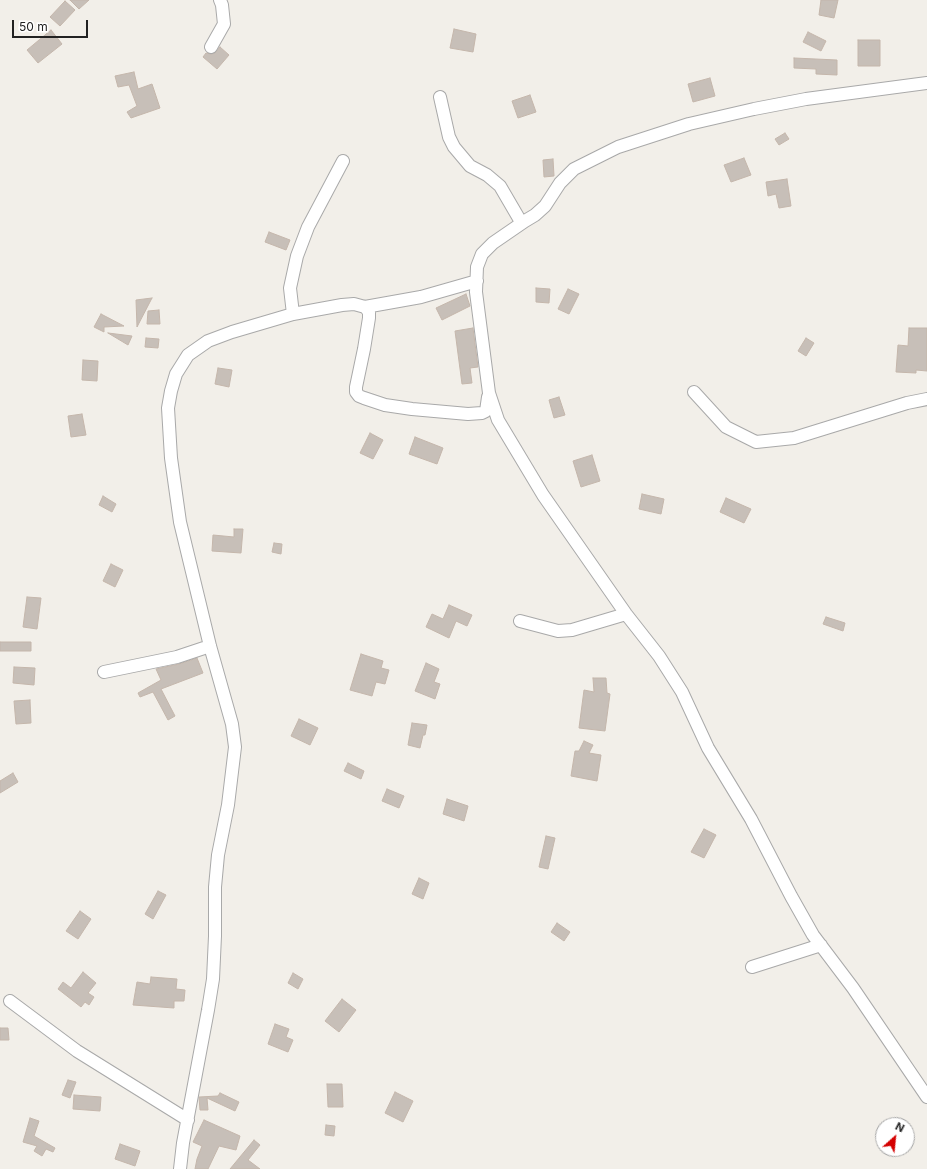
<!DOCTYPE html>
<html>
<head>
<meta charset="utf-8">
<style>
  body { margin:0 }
  #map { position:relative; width:927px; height:1169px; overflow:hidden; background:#f2efe9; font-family:Inter,sans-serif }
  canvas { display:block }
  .north { position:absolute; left:875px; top:1117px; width:40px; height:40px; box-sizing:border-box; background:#fff; border:1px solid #a7a7a7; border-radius:50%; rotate:27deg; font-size:11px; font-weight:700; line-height:16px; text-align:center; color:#222 }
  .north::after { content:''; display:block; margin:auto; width:14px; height:18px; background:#d40000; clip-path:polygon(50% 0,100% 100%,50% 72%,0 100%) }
  .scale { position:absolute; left:12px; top:20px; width:76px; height:18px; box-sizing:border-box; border:2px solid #222; border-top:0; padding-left:5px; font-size:12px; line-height:14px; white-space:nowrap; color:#222; -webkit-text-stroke:3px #fff; paint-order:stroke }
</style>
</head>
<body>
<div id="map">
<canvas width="927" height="1169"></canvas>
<div class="north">N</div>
<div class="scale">50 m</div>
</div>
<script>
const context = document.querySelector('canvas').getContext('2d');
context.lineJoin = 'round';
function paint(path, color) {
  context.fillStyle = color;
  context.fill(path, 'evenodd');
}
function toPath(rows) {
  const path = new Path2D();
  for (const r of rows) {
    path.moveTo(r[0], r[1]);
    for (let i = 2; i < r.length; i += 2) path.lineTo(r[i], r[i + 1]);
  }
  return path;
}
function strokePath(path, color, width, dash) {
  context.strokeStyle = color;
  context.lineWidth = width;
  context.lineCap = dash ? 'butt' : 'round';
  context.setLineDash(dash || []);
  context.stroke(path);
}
const building = toPath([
  [70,0,89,0,79,9,70,0],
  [821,0,838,0,834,18,819,15,821,0],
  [65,1,75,10,60,26,50,17,65,1],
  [454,29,476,34,473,52,450,48,454,29],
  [51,30,62,44,38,63,27,50,51,30],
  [808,32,826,41,821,51,803,42,808,32],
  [858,40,880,40,880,66,858,66,858,40],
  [220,47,229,55,217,69,203,57,206,53,211,54,215,53,220,47],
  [794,58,837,60,837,75,816,74,816,69,794,68,794,58],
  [134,72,138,89,152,84,160,108,131,118,127,112,137,106,129,85,118,87,115,76,134,72],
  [710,78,715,96,693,102,688,84,710,78],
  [530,95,536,112,518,118,512,101,530,95],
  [785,133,789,139,779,145,775,139,785,133],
  [744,158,751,175,731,182,724,165,744,158],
  [553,159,554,176,544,177,543,160,553,159],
  [787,179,791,206,779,208,776,194,768,196,766,182,787,179],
  [269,232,290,240,286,250,265,242,269,232],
  [536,288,550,289,549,303,536,302,536,288],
  [568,289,579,294,569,314,558,309,568,289],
  [466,294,470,306,442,320,436,308,466,294],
  [152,298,137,327,136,300,152,298],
  [159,310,160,324,147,324,148,311,159,310],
  [101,314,124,326,104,327,104,332,94,327,101,314],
  [473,328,478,367,470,368,472,383,462,384,455,331,473,328],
  [909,328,927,328,927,371,916,370,916,373,896,372,898,345,908,346,909,328],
  [108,333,132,336,128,345,108,333],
  [146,338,159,339,158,348,145,347,146,338],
  [806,338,814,343,806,356,798,351,806,338],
  [83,360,98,361,97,381,82,380,83,360],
  [218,368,232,370,229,387,215,384,218,368],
  [559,397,565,415,554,418,549,400,559,397],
  [82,414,86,435,71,437,68,416,82,414],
  [370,433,383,440,373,459,360,453,370,433],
  [415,437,443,448,437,464,409,454,415,437],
  [592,455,600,481,581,487,573,461,592,455],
  [642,494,664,499,661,514,639,509,642,494],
  [103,496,116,504,112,512,99,505,103,496],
  [726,498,751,509,744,523,720,512,726,498],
  [234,529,243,529,241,553,212,551,213,535,234,537,234,529],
  [274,543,282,544,281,554,272,552,274,543],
  [111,564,123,570,115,587,103,581,111,564],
  [27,597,41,598,37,629,23,627,27,597],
  [449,605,472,615,467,626,456,621,449,638,426,627,432,614,443,619,449,605],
  [826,617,845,623,843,631,823,624,826,617],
  [0,642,31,642,31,651,0,651,0,642],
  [361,654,383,661,381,668,389,670,385,684,376,682,372,696,350,690,361,654],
  [197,658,203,673,161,689,175,716,168,720,153,692,140,697,138,693,161,680,156,669,179,664,197,658],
  [426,663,439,669,434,682,440,684,435,699,415,691,426,663],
  [14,667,35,668,34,685,13,683,14,667],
  [593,678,606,678,607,693,610,694,605,731,579,728,584,690,594,692,593,678],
  [30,700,31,723,16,724,14,701,30,700],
  [299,719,318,728,310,745,291,736,299,719],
  [412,723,427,725,425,735,423,735,420,748,408,745,412,723],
  [584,741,593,745,589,753,601,755,597,781,571,776,575,751,579,751,584,741],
  [348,763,364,771,361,779,344,771,348,763],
  [13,773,18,782,0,793,0,781,13,773],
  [387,789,404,796,399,808,382,801,387,789],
  [447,799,468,806,464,821,443,814,447,799],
  [704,829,716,835,704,858,691,852,704,829],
  [546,836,555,838,548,869,539,867,546,836],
  [419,878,429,883,423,899,412,894,419,878],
  [158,891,166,895,153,919,145,914,158,891],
  [80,911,91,919,78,939,66,931,80,911],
  [557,923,570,932,564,941,551,932,557,923],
  [83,972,96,983,88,993,94,997,89,1005,85,1002,81,1007,58,989,63,982,71,988,83,972],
  [293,973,303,979,298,989,288,983,293,973],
  [151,977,177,979,176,989,185,990,184,1001,174,1001,174,1008,133,1005,137,982,150,984,151,977],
  [342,999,356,1010,339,1032,325,1021,342,999],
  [275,1024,289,1029,286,1037,293,1040,288,1052,268,1044,275,1024],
  [0,1028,8,1028,9,1040,0,1040,0,1028],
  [68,1080,76,1082,70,1098,62,1095,68,1080],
  [327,1084,342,1084,343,1107,328,1107,327,1084],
  [395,1092,413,1101,403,1122,385,1113,395,1092],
  [220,1093,239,1102,235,1111,207,1098,208,1110,200,1110,199,1097,218,1096,220,1093],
  [74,1095,101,1097,100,1111,73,1109,74,1095],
  [30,1118,39,1121,34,1136,55,1148,53,1152,46,1149,42,1156,34,1151,37,1146,23,1142,30,1118],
  [204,1120,240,1136,236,1150,219,1146,208,1169,195,1169,197,1159,202,1146,193,1142,204,1120],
  [326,1125,335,1126,334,1136,325,1135,326,1125],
  [254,1140,260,1145,248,1160,260,1169,230,1169,254,1140],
  [120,1144,140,1151,135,1166,115,1159,120,1144]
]);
paint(building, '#c7bfb8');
strokePath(building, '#c4b6ab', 1);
const minor = toPath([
  [211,47,224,24,222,5,220,0],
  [927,83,806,99,754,109,689,124,618,147,574,169,560,183,545,206,535,215,525,221,493,243,482,254,477,267,476,292,489,393,498,420,543,495,626,614,659,656,682,692,708,748,751,819,791,896,813,935,853,988,927,1097],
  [440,97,449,137,454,147,470,166,487,175,500,186,521,222,525,221],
  [365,307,421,297,477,281],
  [293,314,290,288,297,256,308,227,343,161],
  [694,392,726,427,756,442,794,438,907,403,927,399],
  [520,621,558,631,572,630,626,614],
  [104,672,177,657,210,646],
  [752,967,821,945],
  [10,1001,77,1051,188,1120],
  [180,1169,183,1143,208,1010,213,979,215,936,215,887,218,855,228,805,235,747,232,724,210,646,180,522,171,458,168,408,171,391,176,374,188,355,208,341,232,332,293,314,342,305,354,304,365,307,369,312,369,318,364,349,356,387,356,392,359,396,364,398,385,405,412,409,468,414,482,413,486,411,488,397]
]);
strokePath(minor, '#a9a9a9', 14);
strokePath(minor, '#fff', 12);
</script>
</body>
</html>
